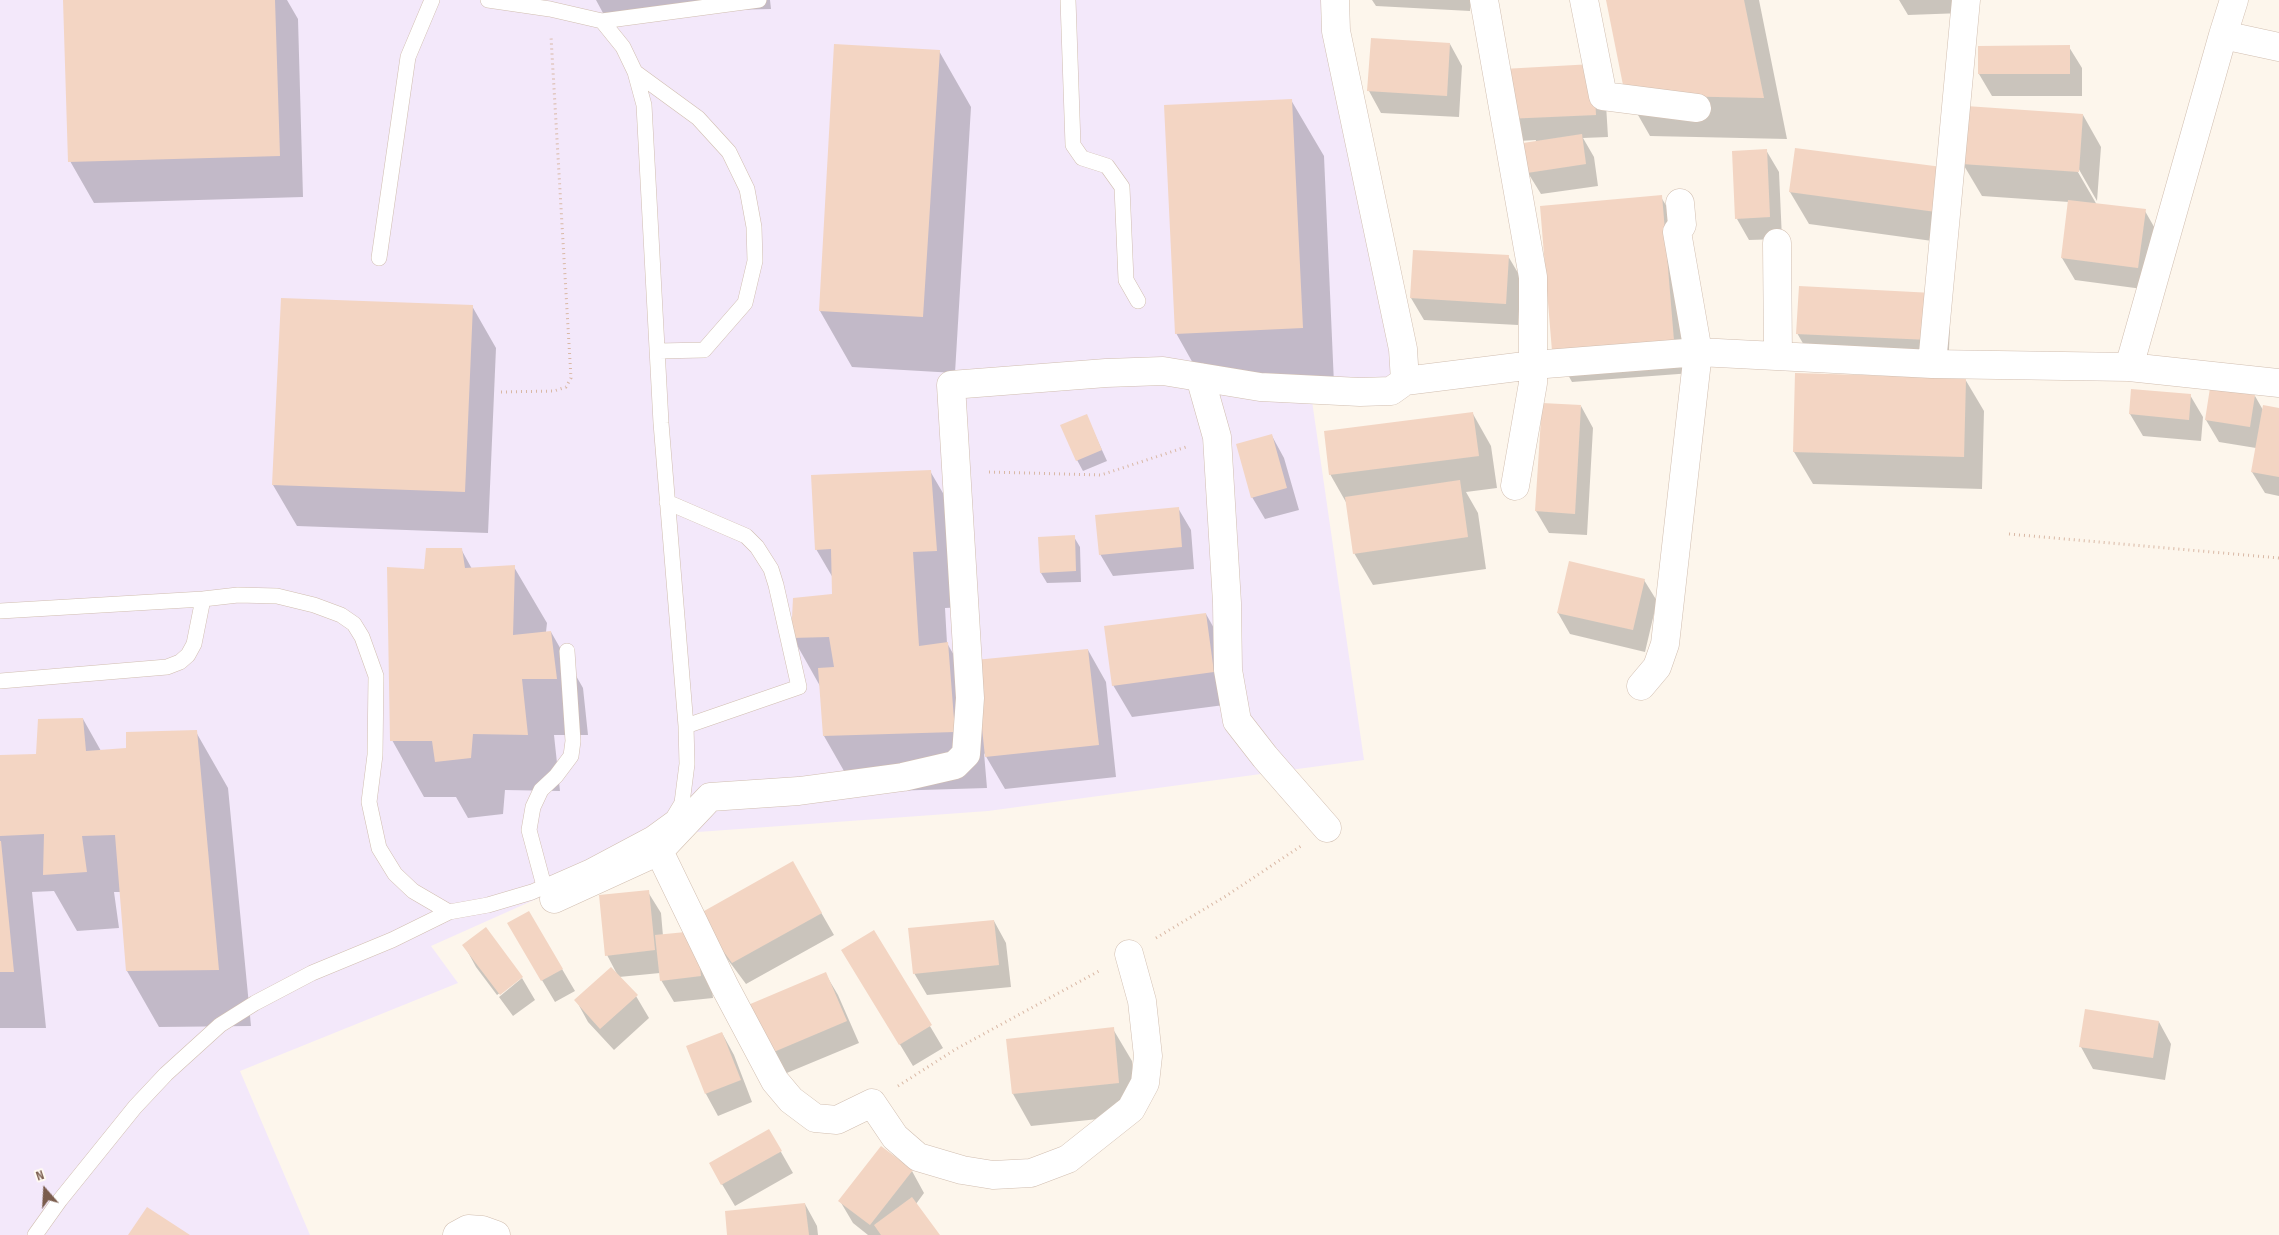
<!DOCTYPE html>
<html>
<head>
<meta charset="utf-8">
<style>
  body { margin:0 }
  #map { position:relative; width:2279px; height:1235px; overflow:hidden; background:#fdf6ec; font-family:"Sofia Sans Condensed",sans-serif }
  canvas { display:block }
  .north { position:absolute; left:20px; top:1165px; width:50px; height:50px; -webkit-text-stroke:4px #fffaf3; paint-order:stroke; rotate:341deg; font-size:14px; font-weight:700; line-height:20px; text-align:center; color:#7a5c4d }
  .north::after { content:''; display:block; margin:auto; width:18px; height:22px; background:#7a5c4d; clip-path:polygon(50% 0,100% 100%,50% 72%,0 100%) }
</style>
</head>
<body>
<div id="map">
<canvas width="2279" height="1235"></canvas>
<div class="north">N</div>
</div>
<script>
const context = document.querySelector('canvas').getContext('2d');
context.lineJoin = 'round';
function paint(path, color) {
  context.fillStyle = color;
  context.fill(path, 'evenodd');
}
function toPath(rows) {
  const path = new Path2D();
  for (const r of rows) {
    path.moveTo(r[0], r[1]);
    for (let i = 2; i < r.length; i += 2) path.lineTo(r[i], r[i + 1]);
  }
  return path;
}
function strokePath(path, color, width, dash) {
  context.strokeStyle = color;
  context.lineWidth = width;
  context.lineCap = dash ? 'butt' : 'round';
  context.setLineDash(dash || []);
  context.stroke(path);
}
paint(toPath([
  [0,0,1348,0,1351,39,1420,391,1312,401,1364,760,988,811,684,833,431,946,458,983,240,1071,310,1235,0,1235]
]), '#f3e8fa');
paint(toPath([
  [65,0,287,0,298,19,303,197,94,203,70,161],
  [596,0,770,0,771,9,603,13],
  [1372,0,1471,0,1470,11,1376,6],
  [1607,0,1759,0,1787,139,1650,136,1626,94],
  [1899,0,1962,0,1963,13,1908,15],
  [1450,44,1462,66,1459,117,1381,113,1369,91],
  [1979,47,2069,47,2082,68,2082,96,1992,96,1979,74],
  [939,51,971,107,955,373,852,367,820,311],
  [1605,88,1608,137,1583,138,1594,157,1598,186,1541,194,1528,173,1536,140,1519,141,1507,119],
  [1291,100,1324,156,1334,384,1208,390,1176,333],
  [2083,115,2101,147,2097,201,2077,166,2075,167,2097,205,2145,211,2157,232,2150,290,2075,280,2062,258,2069,202,1982,196,1963,164],
  [1766,150,1779,172,1782,239,1749,240,1737,219],
  [1942,169,1954,244,1809,224,1790,192],
  [1661,197,1680,229,1692,373,1572,382,1554,350],
  [1508,256,1521,278,1518,325,1424,320,1411,298],
  [1932,294,1950,326,1948,372,1816,366,1797,333],
  [472,306,496,348,488,533,297,526,273,485],
  [1797,374,1965,379,1984,411,1982,489,1813,484,1794,452],
  [2132,390,2190,395,2203,417,2201,441,2143,436,2130,414],
  [2255,396,2263,410,2279,409,2279,496,2265,493,2252,472,2256,448,2219,442,2206,420],
  [1581,406,1593,428,1587,535,1549,533,1536,511],
  [1473,414,1491,446,1497,488,1466,492,1478,513,1486,569,1373,585,1354,553,1347,504,1330,474],
  [1086,415,1107,461,1083,471,1077,460],
  [1272,436,1284,458,1299,510,1265,519,1252,497],
  [930,471,963,527,969,607,945,608,947,643,980,701,1088,650,1106,682,1116,777,1005,789,984,753,987,788,856,792,824,736,820,686,793,638,833,595,833,578,816,549],
  [1178,508,1191,530,1194,569,1113,576,1100,554],
  [1074,537,1080,547,1081,582,1047,583,1041,573],
  [461,549,472,569,514,567,547,623,546,632,551,632,583,688,588,735,554,735,560,791,505,790,503,814,468,818,456,797,424,797,392,740,425,570],
  [1644,580,1657,601,1645,652,1570,634,1558,613],
  [1206,614,1224,646,1232,704,1132,717,1113,685],
  [83,719,101,751,127,749,196,732,228,788,251,1026,159,1027,127,971,121,892,114,892,119,928,77,931,54,891,32,892,46,1028,0,1028,0,756,37,755],
  [792,862,834,935,746,984,711,937],
  [648,892,661,913,663,936,708,954,713,998,674,1002,661,980,660,973,619,977,636,996,649,1018,614,1050,588,1022,576,1000,617,974,607,955],
  [994,921,1006,943,1011,987,927,995,914,973],
  [874,932,943,1048,913,1066,856,972],
  [464,945,522,977,497,995,476,967],
  [521,945,562,969,575,991,555,1002],
  [825,973,838,995,859,1043,782,1075,770,1053],
  [522,978,535,1000,513,1016,499,997],
  [2159,1022,2171,1044,2165,1080,2093,1069,2081,1047],
  [1113,1029,1132,1061,1137,1115,1031,1126,1013,1094,1007,1040],
  [722,1033,734,1055,752,1102,718,1116,706,1094,687,1047],
  [769,1131,793,1173,735,1206,710,1164],
  [912,1171,924,1193,916,1204,938,1235,868,1235,853,1223,840,1201],
  [805,1204,817,1226,818,1235,728,1235]
]), '#0003');
paint(toPath([
  [63,0,275,0,280,156,68,162],
  [1606,0,1744,0,1764,98,1625,95],
  [1371,38,1450,43,1447,96,1367,91],
  [834,44,940,50,923,317,819,311],
  [2070,45,2070,74,1978,74,1978,46],
  [1593,64,1596,115,1505,119,1503,69],
  [1292,99,1303,328,1175,334,1164,105],
  [1966,106,2083,114,2079,172,1962,164],
  [1582,134,1586,164,1527,173,1523,143],
  [1795,148,1942,167,1936,212,1789,192],
  [1767,149,1770,217,1735,219,1732,151],
  [1662,195,1674,341,1552,351,1540,206],
  [2068,200,2146,209,2138,268,2061,258],
  [1413,250,1509,255,1506,304,1410,298],
  [1799,286,1933,293,1930,340,1796,334],
  [281,298,473,305,465,492,272,485],
  [1795,373,1966,378,1964,457,1793,452],
  [2210,388,2255,395,2250,427,2205,420],
  [2131,389,2191,394,2189,420,2129,414],
  [1542,403,1581,405,1575,514,1535,511],
  [2263,405,2279,408,2279,477,2251,472],
  [1473,412,1479,456,1329,475,1324,431],
  [1087,414,1102,450,1076,461,1060,425],
  [1272,434,1287,488,1251,498,1236,444],
  [931,470,937,551,913,552,919,646,948,642,955,732,823,736,818,668,834,667,829,637,791,638,793,598,832,594,831,549,815,550,811,475],
  [1460,480,1468,537,1353,554,1345,497],
  [1179,507,1182,547,1099,555,1095,515],
  [1075,535,1076,571,1040,573,1038,537],
  [426,548,462,548,465,568,515,565,513,635,551,631,557,679,522,679,528,735,473,734,471,758,435,762,432,741,390,741,387,567,424,569],
  [1569,561,1645,579,1633,630,1557,613],
  [1206,613,1214,672,1112,686,1104,626],
  [1088,649,1099,745,985,757,975,660],
  [83,718,86,751,126,748,126,732,197,730,219,970,126,971,115,835,82,836,87,872,43,875,44,834,0,836,0,755,36,754,38,719],
  [0,841,1,841,14,972,0,972],
  [793,861,822,913,732,963,697,915],
  [649,890,655,950,605,956,599,895],
  [529,911,563,969,541,981,507,923],
  [994,920,999,965,913,974,908,928],
  [486,927,523,977,500,995,462,945],
  [874,930,932,1025,899,1045,841,950],
  [696,931,701,976,660,981,655,935],
  [611,967,638,995,600,1029,574,1000],
  [826,972,847,1021,769,1054,748,1005],
  [2085,1009,2159,1021,2153,1058,2079,1047],
  [1114,1027,1119,1083,1012,1094,1006,1039],
  [722,1032,741,1080,705,1094,686,1046],
  [769,1129,782,1151,721,1185,709,1163],
  [881,1146,913,1170,870,1225,838,1201],
  [912,1197,940,1235,881,1235,874,1225],
  [805,1203,809,1235,727,1235,725,1211],
  [147,1207,190,1235,128,1235]
]), '#f3d5c3');
const service = toPath([
  [1068,0,1073,145,1082,158,1107,166,1122,187,1126,280,1138,301],
  [602,21,759,0],
  [635,72,698,118,729,152,747,189,754,227,755,261,745,303,704,350,659,351],
  [379,258,408,57,432,0],
  [667,502,746,536,757,547,771,569,776,585,799,687,686,726],
  [0,611,203,599,238,595,277,596,314,605,341,615,354,624,362,637,376,676,375,755,369,802,379,848,395,874,413,891,449,912,488,905,532,892,589,867,651,834,673,818,682,803,687,764,686,726,661,423,644,105,635,72,623,47,602,21,550,9,488,0],
  [0,681,167,667,180,662,188,655,194,644,203,599],
  [544,886,529,830,533,807,541,790,556,776,571,756,573,741,567,651],
  [35,1235,60,1200,135,1107,166,1074,220,1025,255,1003,312,973,392,940,449,912]
]);
const minor = toPath([
  [1484,0,1533,277,1533,383,1515,486],
  [1584,0,1603,96,1697,108],
  [2234,0,2223,35,2279,47],
  [1777,243,1778,356],
  [1932,364,1966,0],
  [2129,367,2223,35],
  [1200,377,1217,437,1227,603,1228,670,1237,721,1265,757,1327,828],
  [1405,381,1533,365,1698,352,1932,364,2129,367,2279,383],
  [1641,686,1657,667,1665,644,1698,352,1677,232,1682,225,1680,203],
  [659,851,725,987,775,1081,791,1100,815,1118,837,1120,872,1103,895,1137,918,1157,962,1170,993,1175,1031,1173,1068,1159,1131,1109,1145,1083,1148,1056,1142,1001,1129,954],
  [554,899,659,851,710,797,799,791,903,777,955,765,966,754,970,698,951,385,1106,373,1163,371,1260,387,1360,392,1391,391,1405,381,1403,349,1336,31,1335,0],
  [457,1235,468,1229,482,1230,496,1235]
]);
strokePath(service, '#d1beb0', 16);
strokePath(minor, '#d1beb0', 29);
strokePath(toPath([
  [501,392,554,391,566,387,571,378,551,37],
  [989,472,1101,475,1186,447],
  [2009,534,2279,558],
  [1156,938,1226,896,1301,846],
  [898,1086,956,1049,1099,971]
]), '#d9b8a5', 3, [1, 4]);
strokePath(service, '#fff', 15);
strokePath(minor, '#fff', 28);
</script>
</body>
</html>
